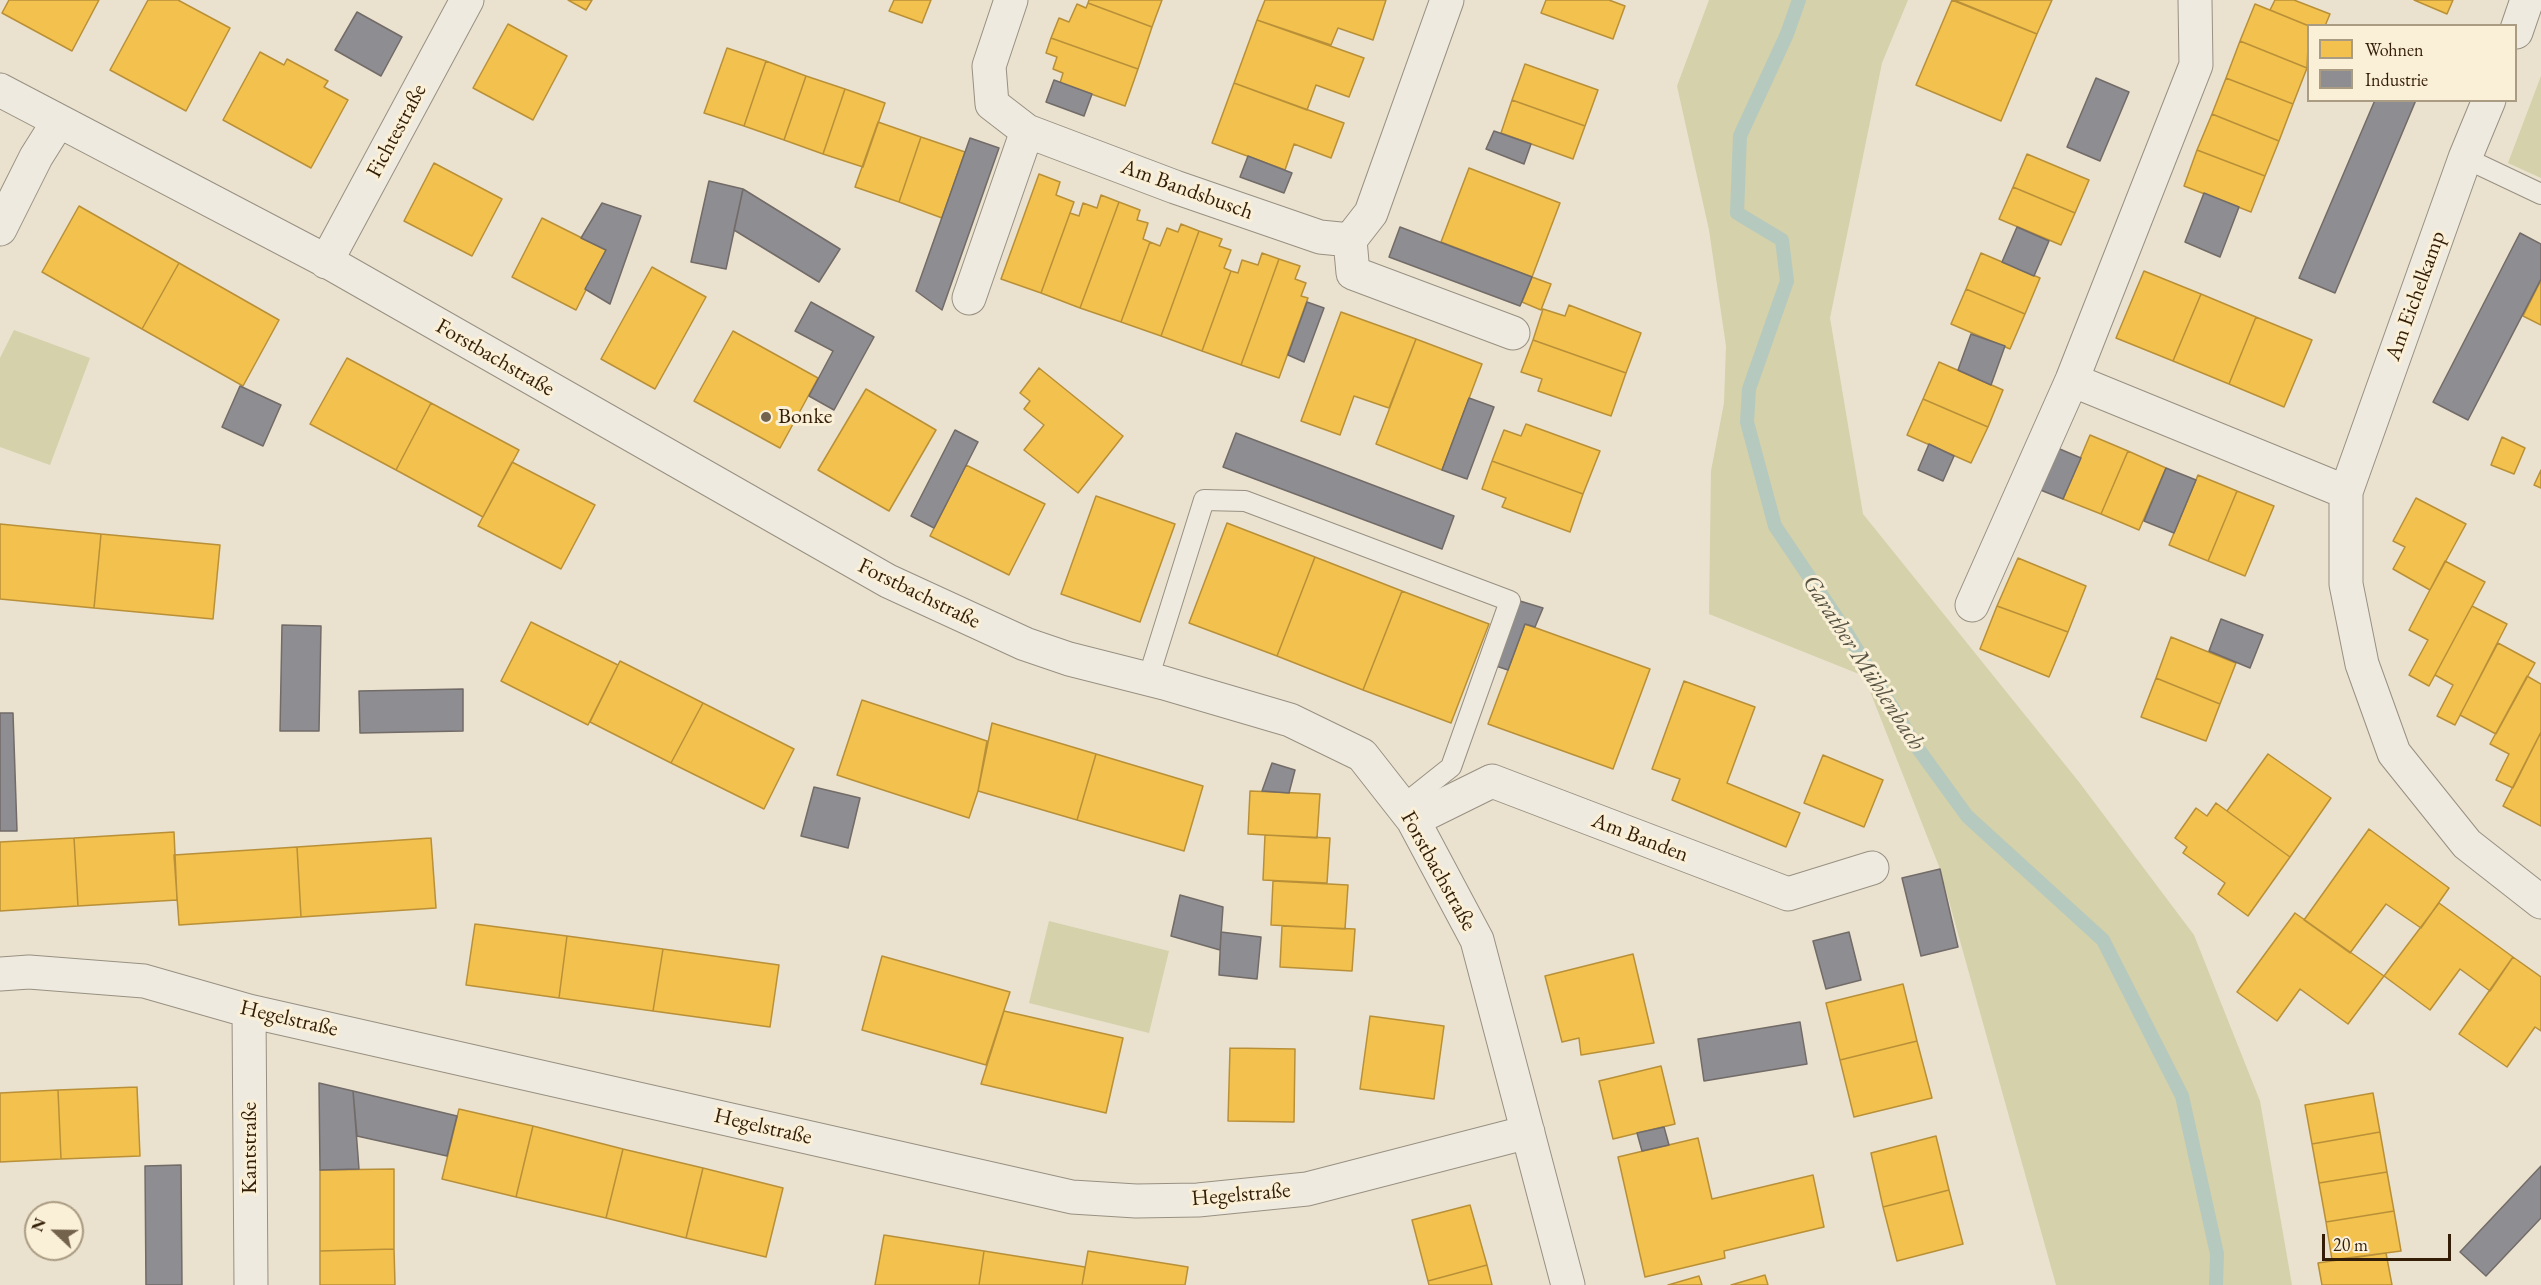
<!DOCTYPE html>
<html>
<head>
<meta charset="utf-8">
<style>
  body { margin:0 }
  #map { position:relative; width:2541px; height:1285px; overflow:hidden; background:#eae2ce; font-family:"EB Garamond",serif }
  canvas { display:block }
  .legend { position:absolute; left:2307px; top:24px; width:210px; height:78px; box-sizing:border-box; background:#faefd7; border:2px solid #aa9b83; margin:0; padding:8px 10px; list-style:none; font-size:18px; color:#331d06 }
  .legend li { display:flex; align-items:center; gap:12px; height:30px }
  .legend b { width:30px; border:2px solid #aa9b83 }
  .north { position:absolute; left:24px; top:1201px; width:60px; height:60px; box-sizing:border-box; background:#faefd7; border:2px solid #aa9b83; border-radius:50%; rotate:292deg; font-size:16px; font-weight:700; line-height:24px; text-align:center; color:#331d06 }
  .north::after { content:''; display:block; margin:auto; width:21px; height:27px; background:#73624c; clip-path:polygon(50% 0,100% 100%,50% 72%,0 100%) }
  .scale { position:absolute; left:2322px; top:1234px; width:129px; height:27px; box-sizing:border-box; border:3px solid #331d06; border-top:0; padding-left:8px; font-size:18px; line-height:21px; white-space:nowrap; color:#331d06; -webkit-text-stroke:4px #faefd7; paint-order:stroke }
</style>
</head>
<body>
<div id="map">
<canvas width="2541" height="1285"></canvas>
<ul class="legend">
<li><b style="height:16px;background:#f2c14e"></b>Wohnen</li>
<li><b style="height:16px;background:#8d8d92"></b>Industrie</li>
</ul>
<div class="north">N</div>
<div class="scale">20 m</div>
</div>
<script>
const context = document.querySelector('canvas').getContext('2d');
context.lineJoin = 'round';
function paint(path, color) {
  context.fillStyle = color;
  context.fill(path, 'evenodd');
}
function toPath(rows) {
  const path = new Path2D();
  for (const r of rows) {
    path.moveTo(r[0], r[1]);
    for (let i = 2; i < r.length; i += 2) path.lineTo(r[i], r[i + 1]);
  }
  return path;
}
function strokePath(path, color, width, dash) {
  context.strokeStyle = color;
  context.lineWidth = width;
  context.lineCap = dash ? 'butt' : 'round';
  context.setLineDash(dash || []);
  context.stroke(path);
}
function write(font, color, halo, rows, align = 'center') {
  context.font = font + ' "EB Garamond",serif';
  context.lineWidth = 6;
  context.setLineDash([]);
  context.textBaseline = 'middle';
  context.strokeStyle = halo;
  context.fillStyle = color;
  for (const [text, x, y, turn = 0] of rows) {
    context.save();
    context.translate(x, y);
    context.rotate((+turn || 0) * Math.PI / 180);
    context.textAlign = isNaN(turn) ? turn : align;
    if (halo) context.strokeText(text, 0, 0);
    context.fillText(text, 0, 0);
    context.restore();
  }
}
paint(toPath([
  [1709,0,1908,0,1882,63,1830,318,1863,514,2079,782,2194,935,2260,1101,2292,1285,2056,1285,1940,869,1864,676,1709,614,1711,471,1724,403,1726,346,1709,230,1677,86],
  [2541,76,2541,178,2508,163],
  [14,330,90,358,50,465,0,447,0,358],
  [1049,921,1169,951,1149,1033,1029,1003]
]), '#d4d1ab');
const homes = toPath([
  [9,0,99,0,72,51,2,13,9,0],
  [148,0,178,0,230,28,186,111,110,70,148,0],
  [568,0,592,0,586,10,568,0],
  [894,0,931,0,922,23,889,11,894,0],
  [1089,0,1162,0,1152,27,1088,3,1089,0],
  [1265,0,1386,0,1373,40,1338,28,1331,45,1257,20,1265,0],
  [1546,0,1609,0,1625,6,1613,39,1541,13,1546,0],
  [1952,0,2037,34,2001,121,1916,85,1952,0],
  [1954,0,2052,0,2037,34,1954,0],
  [2275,0,2294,0,2330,14,2325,26,2309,26,2270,10,2275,0],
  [2414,0,2453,0,2447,14,2414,0],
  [1088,3,1152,27,1138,69,1051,38,1059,18,1069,22,1077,4,1086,8,1088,3],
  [2255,4,2309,26,2307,68,2240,41,2255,4],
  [1257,20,1364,58,1349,97,1316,85,1307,110,1234,83,1257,20],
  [508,24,567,56,533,120,473,88,508,24],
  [1051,38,1138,69,1125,106,1060,83,1063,73,1053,69,1057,57,1046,53,1051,38],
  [2240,41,2307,68,2293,104,2226,78,2240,41],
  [727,48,766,61,744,126,704,113,727,48],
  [260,52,284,65,287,59,328,81,324,87,348,100,311,168,223,120,260,52],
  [766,61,806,76,784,140,744,126,766,61],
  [1525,64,1598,90,1585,126,1512,100,1525,64],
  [806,76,845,89,823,154,784,140,806,76],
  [2226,78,2293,104,2279,141,2212,114,2226,78],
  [1234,83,1344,123,1331,158,1294,144,1285,170,1212,143,1234,83],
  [845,89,885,103,863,167,823,154,845,89],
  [1512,100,1585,126,1573,159,1501,133,1512,100],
  [2212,114,2279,141,2265,176,2197,150,2212,114],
  [878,122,921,137,899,202,855,187,878,122],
  [921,137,965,152,942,218,899,202,921,137],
  [2197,150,2265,176,2251,212,2184,186,2197,150],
  [2027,154,2089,180,2075,213,2013,187,2027,154],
  [434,163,502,199,472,256,404,221,434,163],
  [1469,168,1560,203,1532,277,1441,242,1469,168],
  [1039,174,1060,182,1056,195,1074,202,1041,293,1001,279,1039,174],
  [2013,187,2075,213,2061,245,1999,219,2013,187],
  [1101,195,1119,202,1080,308,1041,293,1070,213,1079,216,1083,203,1097,208,1101,195],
  [1119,202,1140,210,1137,220,1148,223,1143,239,1150,242,1121,322,1080,308,1119,202],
  [79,206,179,263,142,329,42,272,79,206],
  [542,218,606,250,576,310,512,277,542,218],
  [1181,224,1199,231,1161,336,1121,322,1150,242,1160,246,1167,228,1178,232,1181,224],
  [1199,231,1222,239,1219,246,1231,250,1224,268,1231,271,1202,351,1161,336,1199,231],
  [1262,253,1279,259,1241,365,1202,351,1231,271,1238,273,1242,260,1258,265,1262,253],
  [1981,253,2040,278,2025,314,1966,289,1981,253],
  [1279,259,1300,266,1295,279,1306,283,1301,296,1308,298,1279,378,1241,365,1279,259],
  [179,263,279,320,243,386,142,329,179,263],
  [652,267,706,297,655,389,601,359,652,267],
  [2144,271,2201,294,2173,361,2116,338,2144,271],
  [1532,277,1551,284,1541,310,1522,302,1532,277],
  [2541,280,2541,325,2523,316,2541,280],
  [1966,289,2025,314,2010,349,1951,324,1966,289],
  [2201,294,2256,317,2229,384,2173,361,2201,294],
  [1569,305,1641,333,1626,373,1533,340,1543,309,1565,316,1569,305],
  [1341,312,1416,339,1389,408,1354,396,1340,435,1301,421,1341,312],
  [2256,317,2312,340,2284,407,2229,384,2256,317],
  [733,331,818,378,780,448,694,401,733,331],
  [1416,339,1482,364,1442,470,1376,444,1416,339],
  [1533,340,1626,373,1611,416,1538,391,1542,379,1521,372,1533,340],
  [347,358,431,403,396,470,310,424,347,358],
  [1939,362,2003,390,1988,427,1923,399,1939,362],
  [1039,368,1123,436,1078,493,1024,450,1044,425,1024,409,1030,401,1020,393,1039,368],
  [866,389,936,430,889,511,818,470,866,389],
  [1923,399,1988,427,1971,463,1907,435,1923,399],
  [431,403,519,450,483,517,396,470,431,403],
  [1526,424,1600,451,1583,494,1492,461,1504,430,1521,436,1526,424],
  [2090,435,2128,451,2101,514,2063,499,2090,435],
  [2502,437,2525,448,2514,474,2491,465,2502,437],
  [2128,451,2166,468,2139,530,2101,514,2128,451],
  [1492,461,1583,494,1570,532,1502,507,1506,498,1482,489,1492,461],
  [512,462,595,505,561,569,478,526,512,462],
  [966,465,1045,504,1009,575,930,536,966,465],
  [2541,470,2541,488,2534,485,2541,470],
  [2198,475,2237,491,2208,561,2169,545,2198,475],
  [2237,491,2274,506,2245,576,2208,561,2237,491],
  [1096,496,1175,524,1140,622,1061,594,1096,496],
  [2416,498,2466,524,2430,590,2393,569,2405,547,2393,541,2416,498],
  [1227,523,1315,557,1277,656,1189,623,1227,523],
  [0,524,101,534,94,608,0,599,0,524],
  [101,534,220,545,213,619,94,608,101,534],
  [1315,557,1402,591,1363,690,1277,656,1315,557],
  [2018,558,2086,586,2068,632,1997,606,2018,558],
  [2445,561,2485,582,2429,686,2409,675,2428,640,2409,630,2445,561],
  [1402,591,1489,624,1451,723,1363,690,1402,591],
  [1997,606,2068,632,2049,677,1980,649,1997,606],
  [2472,606,2507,624,2455,725,2437,716,2453,685,2435,675,2472,606],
  [531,622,618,665,588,725,501,681,531,622],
  [1525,624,1650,669,1613,769,1488,724,1525,624],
  [2171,637,2236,663,2220,704,2156,678,2171,637],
  [2498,643,2535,663,2496,734,2460,715,2498,643],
  [620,661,703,703,671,763,590,722,620,661],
  [2527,676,2541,684,2541,732,2513,788,2496,780,2509,754,2490,744,2527,676],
  [2156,678,2220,704,2206,741,2141,717,2156,678],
  [1684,681,1755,707,1727,783,1800,813,1786,847,1672,800,1680,779,1652,769,1684,681],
  [862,700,987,741,978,791,969,818,837,775,862,700],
  [703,703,794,749,764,809,671,763,703,703],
  [992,723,1096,754,1077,820,978,791,992,723],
  [2541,732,2541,826,2503,806,2541,732],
  [1096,754,1203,786,1184,851,1077,820,1096,754],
  [2268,754,2331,798,2290,857,2227,811,2268,754],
  [1823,755,1883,780,1864,827,1804,803,1823,755],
  [1250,791,1320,794,1317,838,1248,834,1250,791],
  [2216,803,2290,857,2248,916,2218,894,2225,883,2183,853,2187,847,2175,838,2196,808,2207,816,2216,803],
  [2369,829,2449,888,2421,928,2386,904,2350,953,2304,920,2369,829],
  [174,832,177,900,78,906,74,838,174,832],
  [1265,835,1330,838,1327,883,1263,880,1265,835],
  [74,838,78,906,0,911,0,842,74,838],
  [431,838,436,908,301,917,297,847,431,838],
  [297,847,301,917,179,925,174,855,297,847],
  [1273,881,1348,885,1345,929,1271,925,1273,881],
  [2439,903,2513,957,2490,991,2460,969,2430,1010,2384,976,2439,903],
  [2295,913,2384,976,2348,1024,2300,989,2277,1021,2237,992,2295,913],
  [475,924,567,936,559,998,466,985,475,924],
  [1282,926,1355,929,1352,971,1280,967,1282,926],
  [567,936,663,949,653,1011,559,998,567,936],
  [663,949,779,965,770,1027,653,1011,663,949],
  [1633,954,1654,1043,1581,1055,1579,1038,1562,1042,1545,976,1633,954],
  [882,956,1010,992,986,1065,862,1030,882,956],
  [2513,957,2541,977,2541,1031,2535,1027,2507,1067,2459,1034,2513,957],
  [1903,984,1917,1041,1840,1060,1826,1003,1903,984],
  [1004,1011,1123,1038,1106,1113,981,1084,1004,1011],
  [1370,1016,1444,1026,1434,1099,1360,1089,1370,1016],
  [1917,1041,1932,1098,1854,1117,1840,1060,1917,1041],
  [1230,1048,1295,1049,1294,1122,1228,1121,1230,1048],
  [1661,1066,1675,1124,1613,1139,1599,1081,1661,1066],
  [137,1087,140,1156,61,1159,58,1090,137,1087],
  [58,1090,61,1159,0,1162,0,1093,58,1090],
  [2373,1093,2380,1132,2312,1144,2305,1105,2373,1093],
  [459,1109,533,1126,516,1197,442,1179,459,1109],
  [533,1126,623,1149,606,1218,516,1197,533,1126],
  [2380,1132,2387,1172,2319,1183,2312,1144,2380,1132],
  [1936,1136,1949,1190,1883,1207,1871,1153,1936,1136],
  [1698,1138,1712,1199,1813,1175,1824,1227,1724,1251,1725,1258,1645,1277,1618,1157,1698,1138],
  [623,1149,703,1168,686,1238,606,1218,623,1149],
  [703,1168,783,1188,766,1257,686,1238,703,1168],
  [394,1169,394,1249,320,1251,320,1170,394,1169],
  [2387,1172,2394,1211,2326,1222,2319,1183,2387,1172],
  [1949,1190,1963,1244,1897,1261,1883,1207,1949,1190],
  [1470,1205,1487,1265,1428,1281,1412,1220,1470,1205],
  [2394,1211,2401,1251,2332,1260,2326,1222,2394,1211],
  [884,1235,984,1251,979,1285,875,1285,884,1235],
  [394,1249,395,1285,320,1285,320,1251,394,1249],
  [984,1251,1085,1267,1082,1285,979,1285,984,1251],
  [1088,1251,1188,1267,1185,1285,1082,1285,1088,1251],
  [2386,1253,2392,1285,2322,1285,2318,1263,2386,1253],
  [1487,1265,1492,1285,1429,1285,1428,1281,1487,1265],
  [1765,1275,1768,1285,1731,1285,1765,1275],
  [1699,1276,1702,1285,1668,1285,1699,1276]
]);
paint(homes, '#f2c14e');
strokePath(homes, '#b99038', 1.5);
const industry = toPath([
  [357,12,402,37,381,76,335,50,357,12],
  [2096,78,2129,92,2100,161,2067,147,2096,78],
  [1054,80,1092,94,1084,116,1046,102,1054,80],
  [2375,100,2416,100,2335,293,2299,278,2375,100],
  [1494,131,1531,144,1524,164,1486,149,1494,131],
  [970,138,999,148,942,310,916,291,970,138],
  [1248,156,1292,173,1284,193,1240,177,1248,156],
  [709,181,743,189,726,269,691,262,709,181],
  [743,189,840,249,819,282,734,230,743,189],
  [2204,193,2239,207,2220,257,2185,242,2204,193],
  [602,203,641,216,610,304,585,289,606,250,581,238,602,203],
  [1400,227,1532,277,1520,306,1389,257,1400,227],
  [2017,227,2049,241,2034,276,2002,262,2017,227],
  [2520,233,2541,244,2541,279,2468,420,2433,402,2520,233],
  [811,302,874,337,834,410,809,396,833,351,795,331,811,302],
  [1307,302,1324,308,1304,362,1288,355,1307,302],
  [1971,334,2005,346,1991,385,1958,370,1971,334],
  [240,386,281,405,263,446,222,427,240,386],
  [1469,398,1494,407,1467,479,1442,470,1469,398],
  [955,430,978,442,934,528,911,516,955,430],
  [1236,433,1454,516,1442,549,1223,467,1236,433],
  [1929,444,1954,456,1943,481,1918,470,1929,444],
  [2055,447,2081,458,2063,499,2038,489,2055,447],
  [2166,468,2196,480,2174,533,2144,521,2166,468],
  [1520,601,1543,608,1535,627,1525,624,1508,670,1496,666,1520,601],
  [2221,619,2263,635,2250,668,2209,651,2221,619],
  [282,625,321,626,319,731,280,731,282,625],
  [463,689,463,731,360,733,359,691,463,689],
  [0,713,13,713,17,831,0,831,0,713],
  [1272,763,1295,770,1289,793,1262,791,1272,763],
  [814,787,860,798,848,848,801,836,814,787],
  [1940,869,1958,947,1921,956,1902,878,1940,869],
  [1180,895,1223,907,1220,950,1171,936,1180,895],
  [1221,932,1261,937,1257,979,1219,975,1221,932],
  [1849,932,1861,980,1826,989,1813,941,1849,932],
  [1800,1022,1807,1064,1704,1081,1698,1039,1800,1022],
  [319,1083,353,1091,359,1169,320,1170,319,1083],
  [353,1091,457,1116,447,1156,357,1136,353,1091],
  [1664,1127,1669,1145,1642,1151,1637,1133,1664,1127],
  [181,1165,182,1285,146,1285,145,1166,181,1165],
  [2541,1166,2541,1218,2486,1276,2460,1252,2541,1166]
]);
paint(industry, '#8d8d92');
strokePath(industry, '#726b68', 1.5);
strokePath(toPath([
  [1799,0,1787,34,1740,136,1737,213,1782,240,1787,281,1749,389,1747,422,1775,526,1843,627,1914,743,1967,816,2103,940,2182,1096,2217,1254,2216,1285]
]), '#b5c9bf', 14);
const service = toPath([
  [2465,158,2541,194],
  [1148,679,1204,500,1245,501,1510,601,1451,767,1402,806]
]);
const minor = toPath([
  [1011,0,989,66,992,104,1027,131,1175,187,1320,237,1350,240,1371,213,1447,0],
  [2516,32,2527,0],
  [0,90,330,263,888,581,1025,644,1069,659,1164,683,1290,720,1362,755,1413,820,1477,940,1568,1285],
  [2489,100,2465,158,2346,492,2346,584,2362,664,2394,753,2467,844,2541,902],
  [0,229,36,157,58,122],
  [1350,240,1353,273,1513,333],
  [326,262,467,0],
  [969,298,1027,131],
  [2072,380,2346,492],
  [1972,605,2072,380,2196,65,2195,0],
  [1413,820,1492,781,1788,894,1872,868],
  [0,974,29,972,144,981,249,1011,1072,1197,1136,1201,1198,1200,1307,1189,1528,1132],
  [249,1011,251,1285]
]);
strokePath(service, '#989082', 22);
strokePath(minor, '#989082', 35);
strokePath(service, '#eeeadf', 20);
strokePath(minor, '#eeeadf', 33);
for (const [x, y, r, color] of [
  [766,417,6,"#73624c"]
]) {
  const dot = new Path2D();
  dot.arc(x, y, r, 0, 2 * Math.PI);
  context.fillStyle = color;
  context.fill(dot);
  strokePath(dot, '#faefd7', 2);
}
write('22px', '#331d06', '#faefd7', [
  ["Fichtestraße",397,131,-62],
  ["Am Bandsbusch",1187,190,20],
  ["Am Eichelkamp",2416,296,-70],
  ["Forstbachstraße",495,358,30],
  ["Forstbachstraße",919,594,26],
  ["Am Banden",1640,838,21],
  ["Forstbachstraße",1438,871,61],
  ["Hegelstraße",289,1019,13],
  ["Hegelstraße",763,1127,13],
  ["Kantstraße",250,1148,-90],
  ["Hegelstraße",1241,1195,-5]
]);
write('22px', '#331d06', '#faefd7', [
  ["Bonke",778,417]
], 'left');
write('italic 24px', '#585545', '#faefd7', [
  ["Garather Mühlenbach",1863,663,57]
]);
</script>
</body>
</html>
